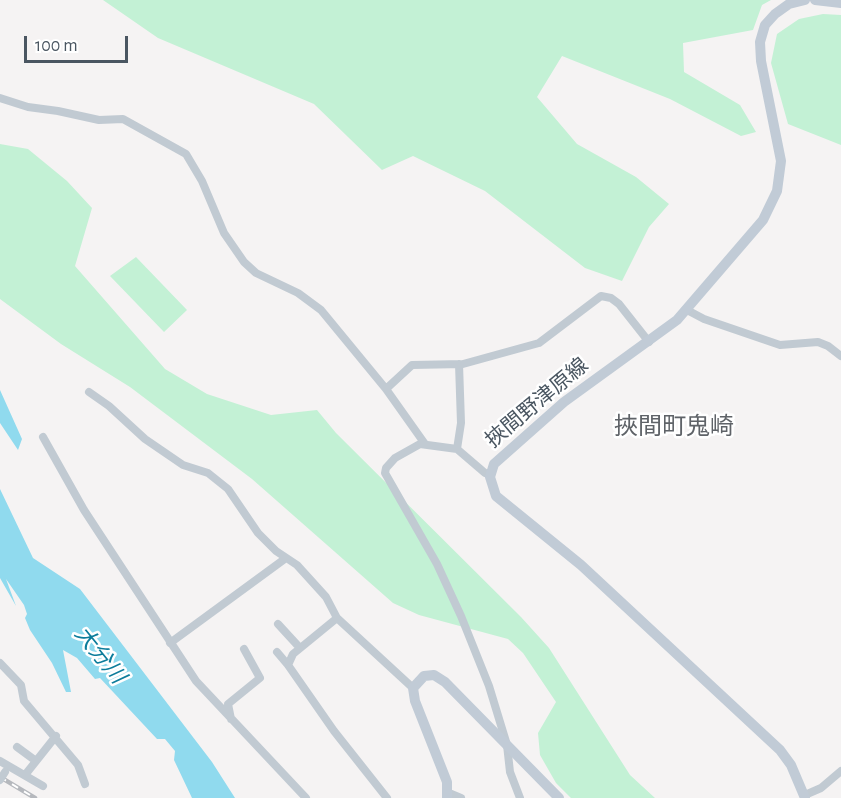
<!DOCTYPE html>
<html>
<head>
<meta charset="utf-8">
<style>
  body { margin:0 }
  #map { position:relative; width:841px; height:798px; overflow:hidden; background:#f5f3f3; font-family:"Alegreya Sans",sans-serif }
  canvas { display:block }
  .scale { position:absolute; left:24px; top:36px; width:104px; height:27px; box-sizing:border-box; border:3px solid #4a5661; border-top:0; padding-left:8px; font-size:18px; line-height:21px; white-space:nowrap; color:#4a5661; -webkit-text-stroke:4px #fff; paint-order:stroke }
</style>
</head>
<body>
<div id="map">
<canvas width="841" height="798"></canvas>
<div class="scale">100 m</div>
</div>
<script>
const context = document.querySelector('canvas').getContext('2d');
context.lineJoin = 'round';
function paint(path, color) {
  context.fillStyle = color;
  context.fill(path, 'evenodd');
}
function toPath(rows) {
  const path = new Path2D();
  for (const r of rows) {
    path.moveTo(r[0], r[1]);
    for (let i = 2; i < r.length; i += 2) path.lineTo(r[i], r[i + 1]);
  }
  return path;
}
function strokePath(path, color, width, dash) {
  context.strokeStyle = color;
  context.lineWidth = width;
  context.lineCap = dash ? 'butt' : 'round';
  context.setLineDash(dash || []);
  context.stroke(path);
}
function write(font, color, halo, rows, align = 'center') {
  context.font = font + ' "Alegreya Sans","Noto Sans JP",sans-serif';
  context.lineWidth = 5;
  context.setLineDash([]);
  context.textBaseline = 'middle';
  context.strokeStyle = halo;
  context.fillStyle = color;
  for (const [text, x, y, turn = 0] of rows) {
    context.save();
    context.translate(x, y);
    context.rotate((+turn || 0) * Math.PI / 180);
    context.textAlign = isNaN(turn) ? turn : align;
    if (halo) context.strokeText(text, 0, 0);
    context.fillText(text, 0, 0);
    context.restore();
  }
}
paint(toPath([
  [103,0,771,0,762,5,753,30,683,43,684,72,740,105,756,132,741,136,670,99,562,56,537,97,577,144,636,177,669,204,649,227,622,281,585,268,485,191,413,156,382,170,314,104,158,38],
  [823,14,841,15,841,145,788,124,771,63,777,34,799,19],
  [0,144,28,149,67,181,92,208,75,266,165,369,207,394,271,415,317,410,336,433,521,617,549,648,630,775,655,798,571,798,556,783,540,755,538,733,556,702,523,653,508,639,419,615,393,603,252,479,130,387,61,344,0,299],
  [136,257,187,310,164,332,110,276]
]), '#c3f1d5');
paint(toPath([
  [0,390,22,439,18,450,0,423],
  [0,489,33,558,80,589,212,762,235,798,192,798,174,760,175,751,165,739,157,739,100,678,95,679,77,658,63,650,71,692,66,692,52,663,30,630,25,618,27,614,24,605,6,579,16,606,0,578]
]), '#90daee');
strokePath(toPath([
  [0,98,28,107,58,111,99,120,123,119,186,154,202,181,224,233,244,262,256,273,298,293,321,310,386,389,425,444],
  [687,310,704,319,780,345,818,342,828,346,841,356],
  [459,364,461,423,457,449,485,473,490,474],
  [386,389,412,365,463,364,539,343,601,296,611,298,619,304,649,342],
  [89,392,109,406,145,439,183,465,208,473,228,489,258,533,276,551,297,565,326,597,337,618,413,688],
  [43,437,84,510,196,681,306,798],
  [457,449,420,444,395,458,386,468,385,473,437,564,461,616,489,686,507,745,510,772,520,798],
  [337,618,293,654,288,665,334,731,387,798],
  [278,624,300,648],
  [170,643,286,558],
  [277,652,288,665],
  [0,663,21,685,24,701,78,765,85,784],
  [231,719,228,704,260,678,244,649],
  [17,747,36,761],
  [0,761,43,786],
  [25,775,56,736],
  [449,793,461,798],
  [805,795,821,788,841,771]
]), '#c1cad2', 8);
strokePath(toPath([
  [805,0,789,4,775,14,765,25,760,42,761,61,781,161,777,191,763,220,677,320,564,402,494,464,490,477,496,496,581,565,780,750,791,765,805,798],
  [815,0,841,3],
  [447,798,447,782,415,701,413,688,424,676,434,675,445,682,559,798]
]), '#c1cbd6', 10);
const rail = toPath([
  [0,777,35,798]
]);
strokePath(rail, '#b5b8bd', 4.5);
strokePath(rail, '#fff', 2, [7]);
strokePath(toPath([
  [0,780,5,772]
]), '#c1cad2', 8);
write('21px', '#4a5661', '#fff', [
  ["挾間野津原線",537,403,-40]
]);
write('italic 22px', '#0c7c9b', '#fff', [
  ["大分川",100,655,51]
]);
write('24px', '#5f6368', '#fff', [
  ["挾間町鬼崎",674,427]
]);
</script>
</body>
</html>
